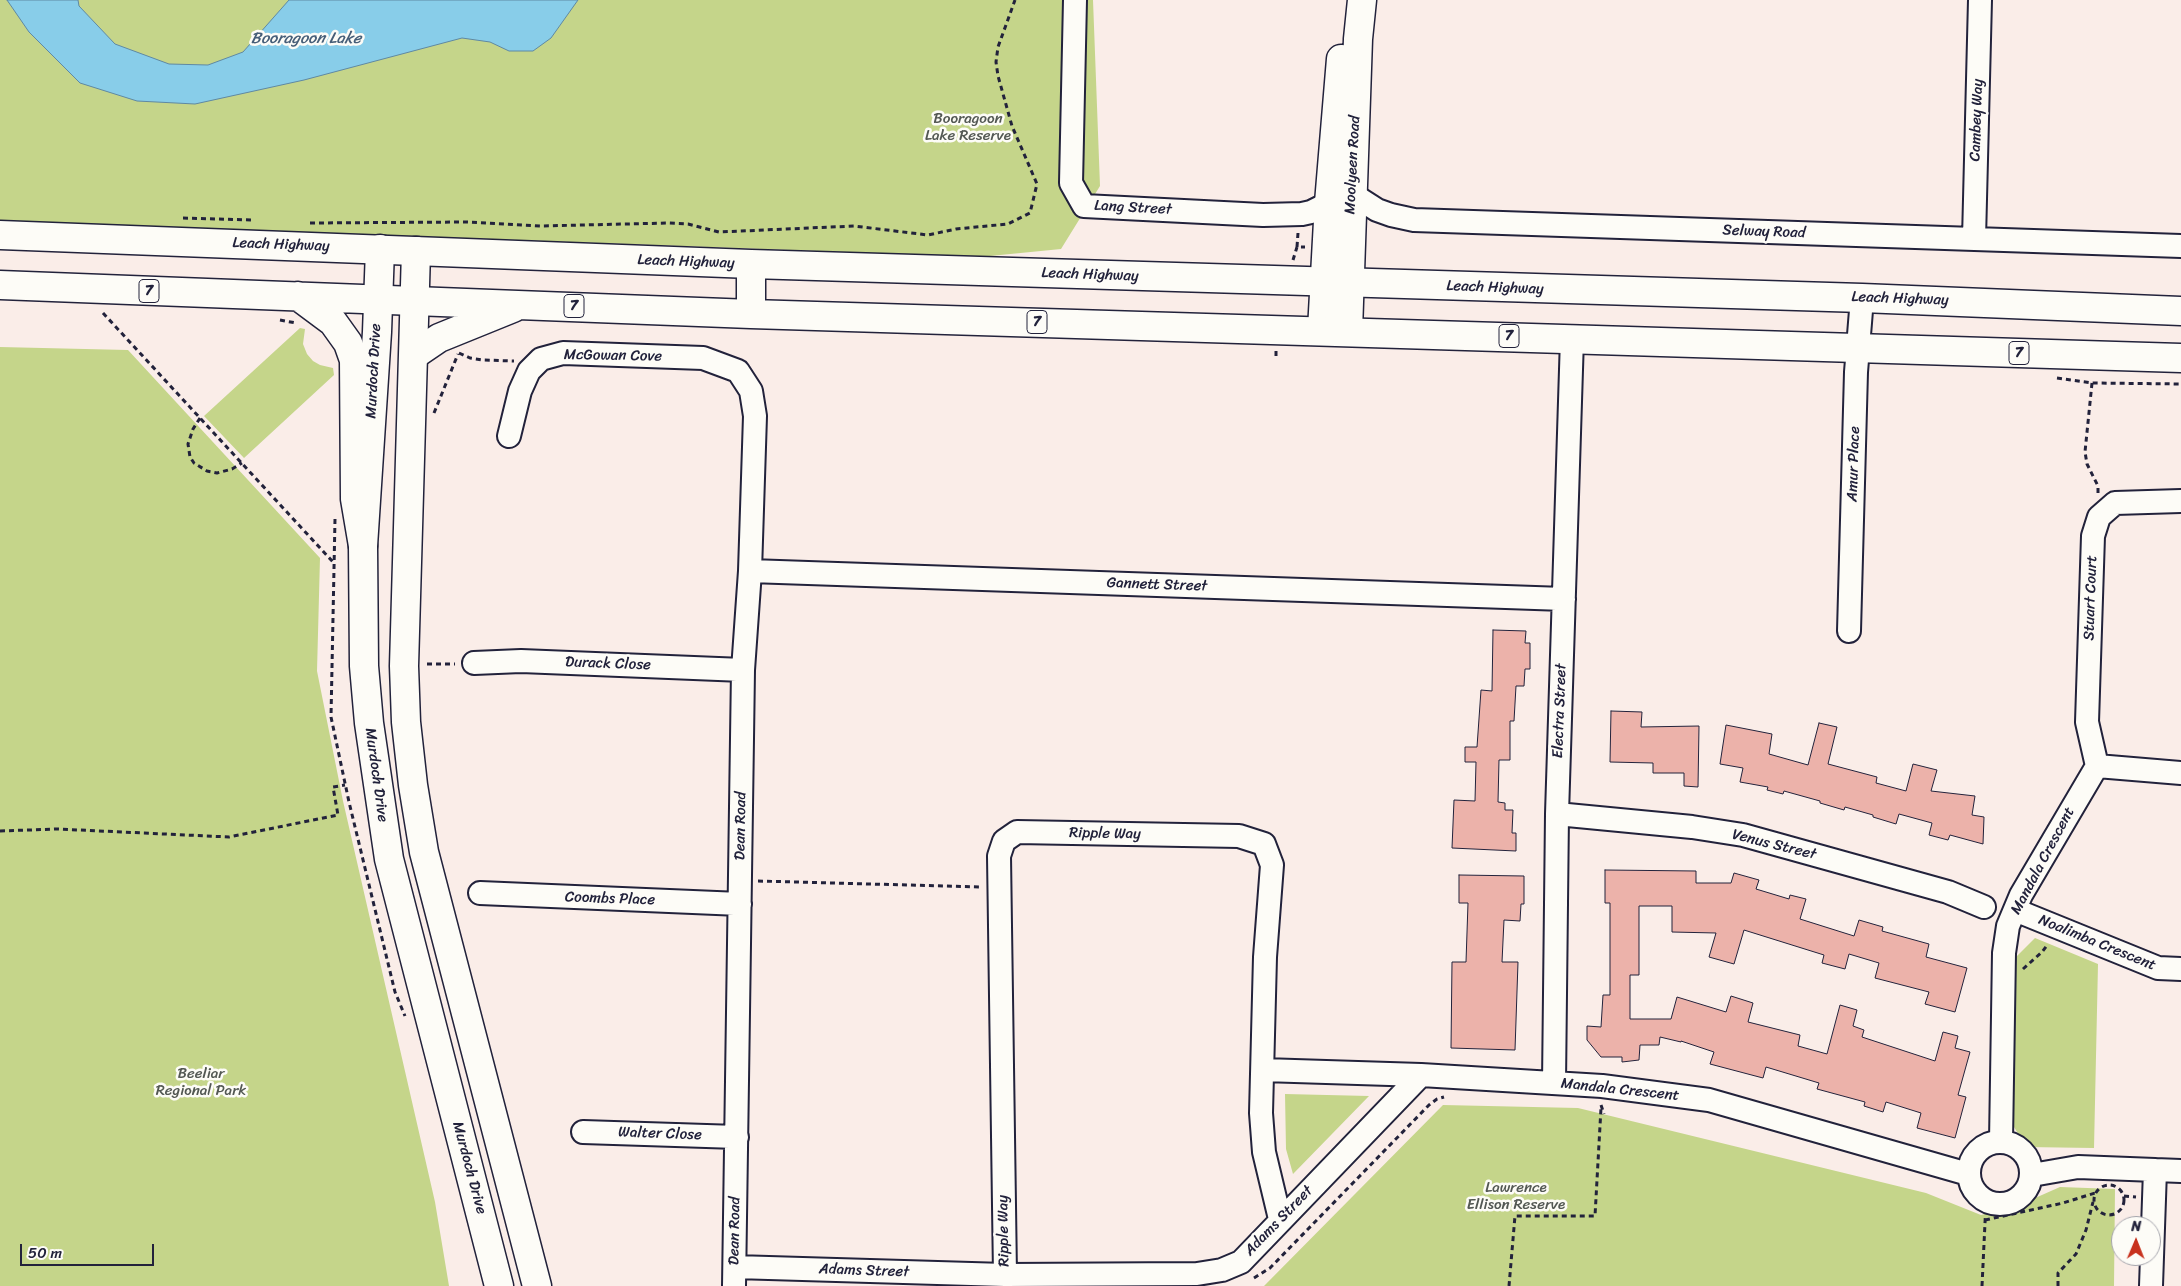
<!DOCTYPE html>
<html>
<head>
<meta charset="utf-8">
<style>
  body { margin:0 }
  #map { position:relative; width:2181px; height:1286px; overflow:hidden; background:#faede8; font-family:Sriracha,sans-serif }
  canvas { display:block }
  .north { position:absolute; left:2111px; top:1216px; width:50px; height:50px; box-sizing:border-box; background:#fdfcf7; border:1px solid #a5a5ac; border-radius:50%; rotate:1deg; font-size:14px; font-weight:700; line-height:20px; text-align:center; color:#22223b }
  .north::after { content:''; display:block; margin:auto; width:18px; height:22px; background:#c8321e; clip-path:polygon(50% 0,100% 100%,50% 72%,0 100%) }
  .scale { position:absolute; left:20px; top:1244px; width:134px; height:22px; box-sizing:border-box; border:2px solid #22223b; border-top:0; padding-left:6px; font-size:15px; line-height:18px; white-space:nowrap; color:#22223b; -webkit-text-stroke:4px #fdfcf7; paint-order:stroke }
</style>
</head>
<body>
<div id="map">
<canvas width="2181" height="1286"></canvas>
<div class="north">N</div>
<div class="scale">50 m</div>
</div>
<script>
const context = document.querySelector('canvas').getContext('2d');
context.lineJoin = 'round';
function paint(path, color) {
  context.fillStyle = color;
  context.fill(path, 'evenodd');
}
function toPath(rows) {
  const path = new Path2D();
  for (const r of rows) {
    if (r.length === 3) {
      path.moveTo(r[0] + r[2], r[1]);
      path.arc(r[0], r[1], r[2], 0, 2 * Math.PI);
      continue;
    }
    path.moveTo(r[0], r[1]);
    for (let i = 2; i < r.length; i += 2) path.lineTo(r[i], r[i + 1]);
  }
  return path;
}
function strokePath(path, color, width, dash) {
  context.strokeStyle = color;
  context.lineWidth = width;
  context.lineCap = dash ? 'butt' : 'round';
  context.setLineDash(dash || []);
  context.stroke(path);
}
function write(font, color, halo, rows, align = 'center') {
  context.font = font + ' Sriracha,sans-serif';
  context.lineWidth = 5;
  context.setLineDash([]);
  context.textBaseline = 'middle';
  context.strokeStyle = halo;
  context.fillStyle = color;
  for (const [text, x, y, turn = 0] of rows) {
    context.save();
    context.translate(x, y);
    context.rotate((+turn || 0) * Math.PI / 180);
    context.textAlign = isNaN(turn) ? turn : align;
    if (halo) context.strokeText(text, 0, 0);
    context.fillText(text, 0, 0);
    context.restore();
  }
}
paint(toPath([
  [0,0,1093,0,1100,186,1061,249,980,257,0,221],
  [300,328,305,329,303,344,307,354,313,361,320,365,333,368,334,375,244,458,204,416],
  [0,347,128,350,320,558,317,671,343,801,435,1202,449,1286,0,1286],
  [2035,938,2098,964,2094,1148,2026,1147,2008,1117,2011,962],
  [1285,1094,1369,1096,1293,1174,1286,1149],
  [1443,1105,1578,1108,1926,1193,1981,1215,2017,1206,2060,1187,2115,1189,2114,1286,1264,1286]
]), '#c5d58a');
const water = toPath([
  [7,0,78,0,79,6,115,44,169,64,208,65,243,52,289,0,578,0,551,38,533,51,509,51,490,42,462,38,304,80,195,104,137,101,80,83,29,32,7,0]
]);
paint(water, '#88cde9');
strokePath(water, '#5f89a3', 1);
const building = toPath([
  [1493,630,1526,631,1525,643,1530,643,1530,669,1525,669,1524,686,1516,686,1514,721,1510,721,1510,760,1499,760,1498,802,1505,803,1505,810,1513,810,1512,833,1516,833,1516,851,1452,848,1454,800,1475,801,1476,762,1465,762,1465,747,1477,747,1481,690,1492,691,1493,630],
  [1611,711,1642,712,1641,727,1699,726,1698,787,1684,786,1684,773,1653,773,1653,763,1610,762,1611,711],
  [1819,723,1837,727,1828,764,1877,777,1876,783,1906,791,1913,764,1937,770,1931,791,1975,796,1972,815,1984,817,1983,844,1950,835,1948,840,1929,835,1932,823,1899,814,1896,824,1873,817,1873,815,1845,807,1844,810,1820,803,1820,801,1784,791,1783,794,1767,790,1768,787,1740,782,1743,768,1720,764,1726,725,1772,734,1769,754,1808,765,1819,723],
  [1605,870,1696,871,1696,883,1731,883,1734,873,1759,880,1756,889,1789,899,1790,895,1806,899,1800,919,1854,936,1859,920,1883,927,1882,931,1929,944,1926,957,1967,968,1955,1012,1925,1004,1929,992,1875,978,1879,963,1849,954,1845,969,1822,963,1824,955,1744,930,1734,964,1709,957,1716,933,1672,932,1672,906,1639,906,1639,975,1630,975,1630,1019,1671,1019,1677,997,1726,1012,1731,996,1753,1003,1748,1022,1800,1035,1798,1046,1827,1054,1840,1005,1857,1010,1853,1026,1864,1030,1862,1037,1935,1061,1943,1032,1958,1036,1955,1048,1970,1052,1958,1095,1966,1097,1955,1138,1917,1128,1921,1113,1886,1102,1883,1112,1864,1106,1865,1102,1817,1089,1819,1083,1766,1067,1763,1078,1710,1064,1714,1052,1681,1041,1681,1042,1660,1037,1659,1045,1640,1045,1639,1060,1622,1062,1622,1057,1601,1057,1587,1040,1587,1026,1601,1027,1603,995,1610,995,1610,903,1605,903,1605,870],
  [1459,875,1524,876,1524,904,1521,904,1520,921,1504,920,1502,962,1518,962,1515,1050,1451,1048,1452,962,1466,962,1468,903,1459,903,1459,875]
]);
paint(building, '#ecb2aa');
strokePath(building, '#22223b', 1);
const minor = toPath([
  [1075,0,1071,183,1084,206,1263,215,1302,214,1311,212,1329,203],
  [1352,194,1377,210,1391,215,1414,220,2181,246],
  [1974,239,1980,0],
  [509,436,520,391,529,371,541,359,563,353,703,358,738,371,751,391,755,416,750,571,743,670,734,1286],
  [750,571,1564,599],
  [1849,631,1856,372,1862,298],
  [474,663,521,661,743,670],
  [2097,766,2087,722,2093,536,2099,517,2115,503,2181,501],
  [2097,766,2181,773],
  [1557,814,1692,827,1743,835,1948,892,1984,907],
  [480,893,740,904],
  [2015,910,2158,968,2181,969],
  [1263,1070,1421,1075,1602,1086,1709,1100,1968,1174],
  [1554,1083,1557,814,1572,338],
  [583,1132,737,1137],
  [2001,1141,2004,953,2008,926,2021,895,2097,766],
  [2000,1173,31],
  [2032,1175,2078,1167,2181,1171],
  [735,1267,1005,1275,1197,1274,1222,1270,1241,1262,1421,1075],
  [1005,1275,999,856,1004,841,1017,832,1239,836,1264,844,1272,865,1265,957,1261,1113,1264,1152,1280,1219],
  [2151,1286,2155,1170]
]);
const major = toPath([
  [380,249,377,332,363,546,364,666,369,723,389,859,499,1286],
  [416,251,404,666,406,722,413,785,424,852,537,1286],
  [1322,330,1329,203,1341,59],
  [1348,331,1358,39,1362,0]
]);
const highway = toPath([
  [0,235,751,264,1862,298,2181,311],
  [751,264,751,314],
  [0,285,751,314,2181,358],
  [298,296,333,322,348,343,354,360,355,499,363,546],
  [414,355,439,338,513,308]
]);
strokePath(minor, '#22223b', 26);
strokePath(major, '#22223b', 31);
strokePath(highway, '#22223b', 31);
strokePath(toPath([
  [183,218,252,220],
  [310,223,466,222,540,226,669,223,688,224,719,232,854,226,928,235,956,229,1008,224,1030,213,1037,184,1012,126,998,76,996,62,998,47,1015,0],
  [1298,233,1297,247,1305,247],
  [1293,260,1297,247],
  [103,313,333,562],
  [280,320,296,323],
  [1276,351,1276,359],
  [459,353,470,358,483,360,514,361],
  [2057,378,2092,383,2181,384],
  [2092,383,2085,452,2087,464,2098,486,2098,493],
  [434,413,458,354],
  [200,418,193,429,188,444,190,457,194,463,207,471,217,473,232,469,242,463],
  [335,519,331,717,349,802,395,992,405,1016],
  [427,664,455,664],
  [0,831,57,829,229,837,338,815,333,787,345,785],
  [758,881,982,887],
  [2023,969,2042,952,2048,944],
  [1601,1105,1604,1114],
  [2021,1137,2037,1155],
  [2109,1200,15],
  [2124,1196,2136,1197],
  [1985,1220,2063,1203,2095,1193],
  [1254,1278,1270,1268,1429,1105,1437,1099,1444,1097],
  [1509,1286,1515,1216,1595,1216,1601,1108],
  [1982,1286,1986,1202],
  [2058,1286,2058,1273,2076,1254,2086,1230,2093,1202]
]), '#22223b', 3, [5, 4]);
strokePath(minor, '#fdfcf7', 22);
strokePath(major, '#fdfcf7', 28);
strokePath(highway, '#fdfcf7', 28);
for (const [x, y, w] of [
  [149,291,20],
  [574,306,20],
  [1037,322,20],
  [1509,336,20],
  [2019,353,20]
]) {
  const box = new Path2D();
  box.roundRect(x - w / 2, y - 11.5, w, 23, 4);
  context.fillStyle = '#fdfcf7';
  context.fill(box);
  strokePath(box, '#22223b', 1);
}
write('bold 14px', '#22223b', null, [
  ["7",149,291],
  ["7",574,306],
  ["7",1037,322],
  ["7",1509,336],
  ["7",2019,353]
]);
write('15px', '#535853', '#fdfcf7', [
  ["Booragoon",968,119],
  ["Lake Reserve",968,136],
  ["Beeliar",201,1074],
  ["Regional Park",201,1091],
  ["Lawrence",1516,1188],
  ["Ellison Reserve",1516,1205]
]);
write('15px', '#22223b', '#fdfcf7', [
  ["Cambey Way",1977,120,-88],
  ["Moolyeen Road",1353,165,-87],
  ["Lang Street",1133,208,3],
  ["Selway Road",1764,232,2],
  ["Leach Highway",281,245,2],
  ["Leach Highway",686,262,2],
  ["Leach Highway",1090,275,2],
  ["Leach Highway",1495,288,2],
  ["Leach Highway",1900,299,2],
  ["McGowan Cove",613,356,1],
  ["Murdoch Drive",374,371,-87],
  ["Amur Place",1854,464,-88],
  ["Gannett Street",1157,585,2],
  ["Stuart Court",2091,598,-88],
  ["Durack Close",608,664,2],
  ["Electra Street",1560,711,-88],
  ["Murdoch Drive",376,775,82],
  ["Dean Road",741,826,-89],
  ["Ripple Way",1105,834,1],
  ["Venus Street",1774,845,14],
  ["Mandala Crescent",2043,861,-62],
  ["Coombs Place",610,899,2],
  ["Noalimba Crescent",2097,943,22],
  ["Mandala Crescent",1620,1090,6],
  ["Walter Close",660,1134,2],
  ["Murdoch Drive",469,1168,75],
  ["Adams Street",1279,1221,-46],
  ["Dean Road",735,1231,-89],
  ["Ripple Way",1004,1231,-91],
  ["Adams Street",864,1271,2]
]);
write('italic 16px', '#465e78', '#fdfcf7', [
  ["Booragoon Lake",306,39]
]);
</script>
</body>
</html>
